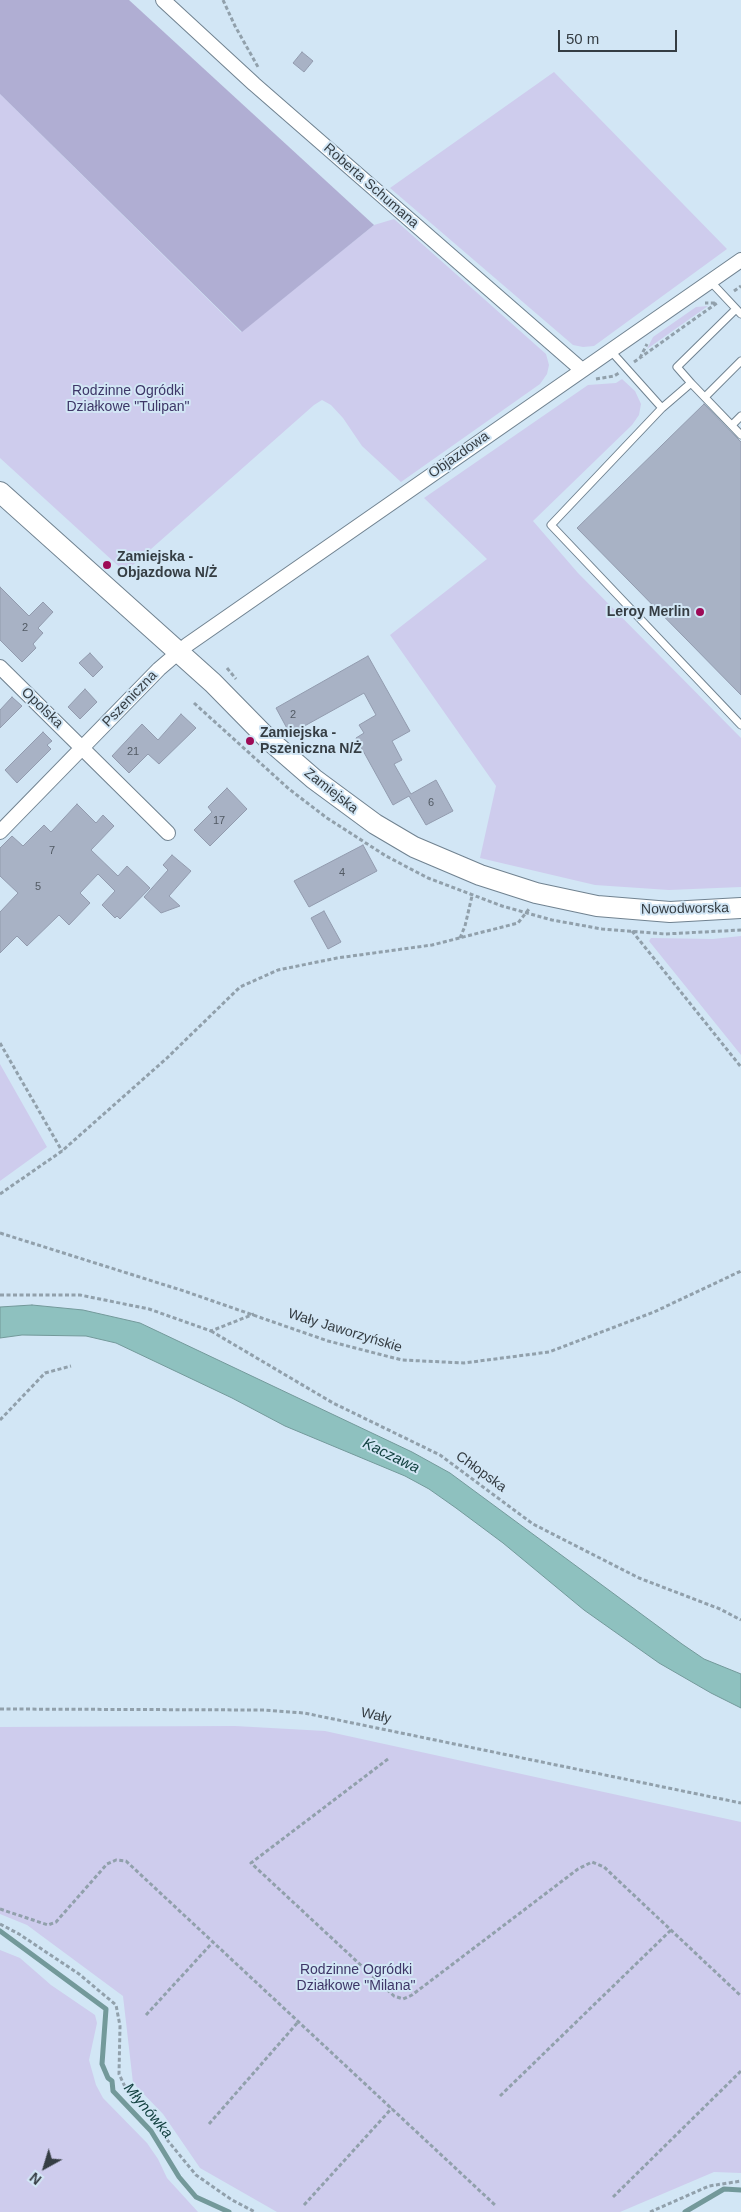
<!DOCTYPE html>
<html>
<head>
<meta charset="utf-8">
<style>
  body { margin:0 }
  #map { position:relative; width:741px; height:2212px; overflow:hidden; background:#d2e6f5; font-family:Helvetica,sans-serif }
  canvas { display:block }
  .north { position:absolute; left:20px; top:2142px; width:50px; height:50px; -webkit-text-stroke:4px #d2e6f5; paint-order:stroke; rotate:219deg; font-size:14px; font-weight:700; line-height:20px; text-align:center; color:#353d43 }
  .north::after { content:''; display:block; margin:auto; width:18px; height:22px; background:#353d43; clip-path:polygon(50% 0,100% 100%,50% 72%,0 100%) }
  .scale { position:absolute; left:558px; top:30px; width:119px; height:22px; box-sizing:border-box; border:2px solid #353d43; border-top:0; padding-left:6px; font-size:15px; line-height:18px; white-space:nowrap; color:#353d43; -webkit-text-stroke:4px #d2e6f5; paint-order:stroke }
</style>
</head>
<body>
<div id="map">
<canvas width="741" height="2212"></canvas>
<div class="north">N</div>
<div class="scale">50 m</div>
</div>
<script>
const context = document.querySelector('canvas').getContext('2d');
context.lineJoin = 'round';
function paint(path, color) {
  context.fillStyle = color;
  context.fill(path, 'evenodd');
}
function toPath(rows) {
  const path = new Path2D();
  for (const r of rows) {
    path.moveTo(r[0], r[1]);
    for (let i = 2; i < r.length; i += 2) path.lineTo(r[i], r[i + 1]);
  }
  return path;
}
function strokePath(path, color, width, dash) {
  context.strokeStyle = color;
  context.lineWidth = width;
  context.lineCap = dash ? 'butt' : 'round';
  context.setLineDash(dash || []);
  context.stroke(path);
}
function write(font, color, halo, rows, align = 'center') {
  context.font = font + ' Helvetica,sans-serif';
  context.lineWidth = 4;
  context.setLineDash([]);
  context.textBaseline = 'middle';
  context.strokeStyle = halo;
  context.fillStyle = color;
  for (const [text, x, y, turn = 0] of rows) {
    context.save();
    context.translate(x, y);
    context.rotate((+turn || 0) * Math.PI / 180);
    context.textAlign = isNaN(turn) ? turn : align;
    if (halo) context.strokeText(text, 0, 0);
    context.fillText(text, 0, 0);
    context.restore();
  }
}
paint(toPath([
  [554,72,727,249,594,346,583,347,573,345,390,188],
  [0,94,241,332,374,225,394,219,546,354,549,365,547,374,540,384,401,482,362,446,343,418,331,405,322,400,314,405,125,572,0,458],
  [708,306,647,349,653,337,696,307],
  [622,379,635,391,641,404,639,415,632,425,533,521,578,573,741,738,741,887,669,890,595,885,480,858,496,786,390,635,487,559,424,498,588,385,616,383],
  [741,936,741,1055,649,941,651,938,713,939],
  [0,1064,47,1147,0,1181],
  [235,1726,325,1731,741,1822,741,2173,714,2172,620,2212,277,2212,200,2168,163,2114,133,2083,123,1996,27,1925,0,1914,0,1727],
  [0,1950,20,1958,51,1985,95,2015,97,2023,89,2060,96,2085,103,2098,147,2143,158,2159,167,2178,198,2212,0,2212]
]), '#cecced');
paint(toPath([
  [0,0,129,0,374,225,242,332,0,94]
]), '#b0aed3');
const water = toPath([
  [32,1305,83,1310,140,1323,412,1452,450,1473,682,1644,704,1659,741,1674,741,1708,711,1693,659,1663,584,1610,503,1543,456,1508,429,1489,405,1476,285,1426,232,1398,116,1343,86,1336,22,1335,0,1338,0,1307,32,1305]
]);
paint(water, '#8ec1bf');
strokePath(water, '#73999a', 1);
strokePath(toPath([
  [0,1931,106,2009,102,2064,108,2078,112,2081,113,2091,151,2131,179,2177,196,2197,229,2212],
  [685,2212,724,2189,741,2190]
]), '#73999a', 5);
const building = toPath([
  [302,52,313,61,304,72,293,63,302,52],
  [704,404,741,442,741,695,577,528,704,404],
  [0,587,29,616,43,602,53,612,38,628,43,633,33,644,36,648,22,662,0,640,0,587],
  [90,653,103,667,93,677,79,663,90,653],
  [368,656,410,731,392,741,402,760,394,764,411,794,436,780,453,811,426,825,409,796,393,805,356,738,364,733,359,725,376,715,364,693,290,734,276,708,368,656],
  [85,689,97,702,80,719,68,707,85,689],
  [12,697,22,706,0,728,0,710,12,697],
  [181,714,196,728,159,764,148,754,129,773,112,756,142,724,158,740,181,714],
  [43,732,52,741,47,745,51,749,17,783,5,770,43,732],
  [227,788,247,809,210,846,194,830,212,812,208,807,227,788],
  [77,804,96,823,103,815,114,826,91,850,118,876,127,866,150,888,120,919,117,916,115,918,102,905,115,891,98,874,80,893,90,903,69,925,59,915,27,946,17,936,0,953,0,912,18,893,0,876,0,848,12,836,23,846,44,825,51,832,77,804],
  [363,845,377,871,309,907,294,881,363,845],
  [172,855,191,871,169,896,180,906,161,913,144,897,168,870,163,865,172,855],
  [324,911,341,942,328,949,311,918,324,911]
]);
paint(building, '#a8b2c5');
strokePath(building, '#929bae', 1);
const lane = toPath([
  [710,281,741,314],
  [610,350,662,408],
  [691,383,677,367,736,309],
  [705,397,741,361],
  [732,425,741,416],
  [741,435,691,383,662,408,551,525,741,725]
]);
const street = toPath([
  [163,0,254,84,582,370],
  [0,667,168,833],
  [0,832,159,669,187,645,741,260]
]);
const secondary = toPath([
  [0,492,213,683,268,739,314,779,375,824,414,847,480,875,536,893,597,906,670,912,741,908]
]);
strokePath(lane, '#708290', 9);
strokePath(street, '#708290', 16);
strokePath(secondary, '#708290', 22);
strokePath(toPath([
  [223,0,235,26,258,67],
  [734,291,741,286],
  [640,358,647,344],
  [634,362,717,303,705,303],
  [596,379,614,376,619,373],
  [227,668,236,679],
  [194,703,289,789,327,818,386,856,428,878,502,906,552,920,602,929,665,934,741,930],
  [632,931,741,1067],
  [460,938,465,926,472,896],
  [0,1043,62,1151],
  [0,1194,62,1151,167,1058,240,987,278,970,337,958,432,945,518,923,529,909],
  [0,1233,184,1291,328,1341,402,1360,464,1363,549,1352,654,1312,741,1271],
  [0,1295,80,1295,149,1309,211,1331,254,1314],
  [211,1331,333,1403,440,1455,533,1524,639,1578,720,1609,741,1620],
  [0,1420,45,1373,71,1366],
  [0,1709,264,1710,304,1713,741,1803],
  [388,1759,251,1863,394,1996,403,1999,412,1995,578,1869,592,1862,604,1867,741,1996],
  [0,1909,48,1925,56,1922,107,1864,116,1860,126,1861,495,2205],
  [0,1924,19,1934,79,1974,116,2005,120,2026,119,2074,127,2091,196,2175,232,2200,255,2212],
  [146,2015,213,1942],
  [500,2096,671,1930],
  [209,2124,299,2021],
  [613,2197,741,2071],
  [304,2205,392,2108],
  [650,2212,709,2186,741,2181]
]), '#91a0ab', 3, [4, 2.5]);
strokePath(lane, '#fff', 7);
strokePath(street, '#fff', 14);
strokePath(secondary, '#fff', 20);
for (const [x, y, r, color] of [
  [107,565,5,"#9d0a56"],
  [700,612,5,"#9d0a56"],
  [250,741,5,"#9d0a56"]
]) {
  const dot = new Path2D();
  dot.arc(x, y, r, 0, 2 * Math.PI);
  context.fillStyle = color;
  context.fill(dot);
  strokePath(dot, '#d2e6f5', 2);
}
write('11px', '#525a64', null, [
  ["2",25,628],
  ["2",293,715],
  ["21",133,752],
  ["6",431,803],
  ["17",219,821],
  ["7",52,851],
  ["4",342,873],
  ["5",38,887]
]);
write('14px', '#353d43', '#d2e6f5', [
  ["Roberta Schumana",371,186,41],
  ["Objazdowa",459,455,-35],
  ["Pszeniczna",130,699,-46],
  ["Opolska",42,708,44],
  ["Zamiejska",331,791,38],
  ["Nowodworska",685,909,-1],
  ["Wały Jaworzyńskie",345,1331,17],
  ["Chłopska",481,1472,36],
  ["Wały",376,1716,12]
]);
write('14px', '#3e3768', '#d2e6f5', [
  ["Rodzinne Ogródki",128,391],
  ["Działkowe \"Tulipan\"",128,407],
  ["Rodzinne Ogródki",356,1970],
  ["Działkowe \"Milana\"",356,1986]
]);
write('bold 14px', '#353d43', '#d2e6f5', [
  ["Zamiejska -",117,557],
  ["Objazdowa N/Ż",117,573],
  ["Leroy Merlin",690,612,"right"],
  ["Zamiejska -",260,733],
  ["Pszeniczna N/Ż",260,749]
], 'left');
write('italic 15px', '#134241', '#d2e6f5', [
  ["Kaczawa",391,1456,26],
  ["Młynówka",148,2111,50]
]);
</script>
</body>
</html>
